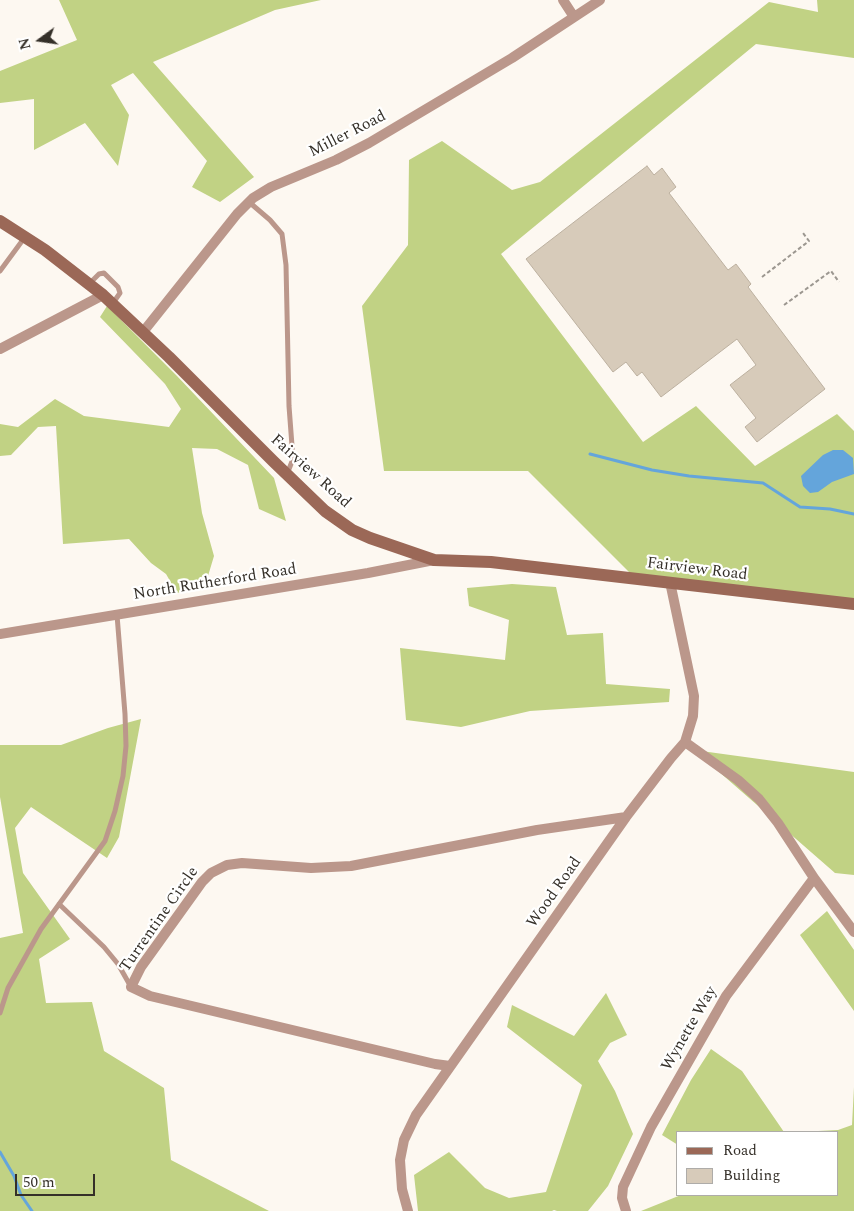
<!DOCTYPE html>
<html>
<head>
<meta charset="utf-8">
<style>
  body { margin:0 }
  #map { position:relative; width:854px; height:1211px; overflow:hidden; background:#fdf8f1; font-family:Spectral,serif }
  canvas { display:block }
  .legend { position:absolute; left:676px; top:1131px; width:162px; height:65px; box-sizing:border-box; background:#fff; border:1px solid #aeaca9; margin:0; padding:6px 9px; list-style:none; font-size:15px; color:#353029 }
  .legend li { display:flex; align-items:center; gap:10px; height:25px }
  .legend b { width:25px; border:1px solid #aeaca9 }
  .north { position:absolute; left:15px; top:15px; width:50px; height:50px; -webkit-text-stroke:4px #fff; paint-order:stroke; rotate:256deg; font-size:14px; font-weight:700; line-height:20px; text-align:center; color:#353029 }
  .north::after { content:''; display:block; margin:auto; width:18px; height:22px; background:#353029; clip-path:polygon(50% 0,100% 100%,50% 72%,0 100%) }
  .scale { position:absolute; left:15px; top:1174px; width:80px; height:22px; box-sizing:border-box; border:2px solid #353029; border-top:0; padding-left:6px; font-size:15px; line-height:18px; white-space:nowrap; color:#353029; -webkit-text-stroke:4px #fff; paint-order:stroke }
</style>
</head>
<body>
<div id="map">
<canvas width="854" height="1211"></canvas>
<ul class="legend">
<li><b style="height:6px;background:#9b6857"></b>Road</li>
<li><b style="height:14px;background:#d7cbba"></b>Building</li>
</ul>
<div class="north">N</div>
<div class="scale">50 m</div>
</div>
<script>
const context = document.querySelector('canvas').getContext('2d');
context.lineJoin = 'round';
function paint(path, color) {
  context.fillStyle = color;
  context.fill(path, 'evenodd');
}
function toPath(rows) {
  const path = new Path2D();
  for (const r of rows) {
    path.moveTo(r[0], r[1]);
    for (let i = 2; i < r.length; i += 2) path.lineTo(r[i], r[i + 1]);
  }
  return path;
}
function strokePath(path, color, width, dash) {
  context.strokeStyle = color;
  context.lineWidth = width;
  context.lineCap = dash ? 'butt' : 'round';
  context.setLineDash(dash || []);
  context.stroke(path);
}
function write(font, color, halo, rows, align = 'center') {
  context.font = font + ' Spectral,serif';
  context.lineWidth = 4.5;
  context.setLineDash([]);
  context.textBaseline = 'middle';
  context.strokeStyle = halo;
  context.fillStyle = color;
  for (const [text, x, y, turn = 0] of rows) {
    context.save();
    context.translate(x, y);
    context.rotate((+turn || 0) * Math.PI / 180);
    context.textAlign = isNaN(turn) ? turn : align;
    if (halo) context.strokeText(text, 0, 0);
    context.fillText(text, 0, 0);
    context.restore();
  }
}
paint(toPath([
  [59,0,321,0,275,10,153,62,254,177,220,202,192,187,207,161,133,73,111,85,129,115,118,166,85,123,34,150,34,99,0,103,0,71,77,40],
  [817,0,854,0,854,58,756,44,501,254,643,442,696,406,755,466,837,414,854,431,854,603,631,574,528,471,384,471,362,306,408,245,409,160,442,141,512,190,540,182,769,2,818,12],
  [107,306,177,376,274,478,286,521,259,509,248,465,217,449,192,448,202,513,214,556,205,586,177,593,166,574,151,563,129,539,63,544,56,426,38,427,11,455,0,456,0,424,18,427,55,399,84,416,169,427,181,409,165,384,100,317],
  [512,584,556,587,567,635,603,633,606,684,670,689,669,702,530,711,461,727,406,720,400,648,505,660,509,620,469,606,467,588],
  [141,719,119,837,107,858,31,807,15,828,23,873,70,939,39,959,46,1003,92,1002,104,1051,164,1088,171,1160,269,1211,0,1211,0,938,23,933,0,797,0,745,61,745,108,728],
  [694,750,854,772,854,875,835,873],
  [827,911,854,950,854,1011,800,935],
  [606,993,627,1035,610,1043,598,1061,615,1091,633,1134,608,1186,588,1211,557,1211,554,1210,552,1211,418,1211,414,1175,449,1152,485,1188,509,1198,546,1192,582,1085,507,1027,512,1005,574,1036],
  [711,1049,742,1071,784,1132,678,1132,678,1145,662,1135,691,1080],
  [854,1087,854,1211,641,1211,681,1195,838,1195,838,1132,798,1132,838,1130,852,1125]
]), '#c1d284');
paint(toPath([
  [833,450,843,450,853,458,854,474,832,482,818,492,810,493,803,486,801,476,823,455]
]), '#64a5db');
strokePath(toPath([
  [590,454,652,470,689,476,763,483,800,507,830,509,854,514],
  [0,1152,14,1176,21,1195,32,1211]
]), '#64a5db', 3);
const building = toPath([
  [647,166,654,175,662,168,676,187,669,193,728,270,736,264,751,284,748,287,825,389,757,442,745,427,756,418,730,385,756,365,737,339,661,397,642,372,637,376,626,362,613,372,526,259,647,166]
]);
paint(building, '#d7cbba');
strokePath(building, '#bcb09f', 1);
strokePath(toPath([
  [762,277,809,241,803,233],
  [784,305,831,271,839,282]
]), '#9c9790', 2, [4, 2.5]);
strokePath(toPath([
  [249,202,270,220,282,234,286,265,289,406,293,459,287,474],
  [0,271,25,237],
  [90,283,99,274,104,273,118,287,120,293,113,303],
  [59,904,104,947,118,964,131,987],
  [0,1013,8,988,41,929,105,841,115,811,123,776,126,746,125,714,117,615]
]), '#bb978b', 5);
strokePath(toPath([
  [563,0,574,17],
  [143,332,237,214,253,198,271,187,336,160,369,143,512,58,600,0],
  [0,349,103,295],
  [0,634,368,573,434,560],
  [685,742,738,780,759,799,778,823,814,878,854,932],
  [450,1066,435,1064,150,996,131,987,141,967,202,882,211,873,227,865,242,863,311,868,351,866,537,830,626,817],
  [408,1211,402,1189,400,1160,404,1140,416,1115,626,817,671,758,685,742,693,716,694,696,670,582],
  [626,1211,622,1198,623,1187,651,1127,726,996,814,878]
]), '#bb978b', 10);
strokePath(toPath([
  [0,221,45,250,103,295,169,357,273,461,325,511,352,530,370,538,434,560,491,562,854,604]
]), '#9b6857', 12);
write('16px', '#353029', '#fff', [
  ["Miller Road",348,135,-27],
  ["Fairview Road",310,472,42],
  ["Fairview Road",697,570,7],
  ["North Rutherford Road",215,583,-9],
  ["Wood Road",555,893,-55],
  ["Turrentine Circle",160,920,-55],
  ["Wynette Way",690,1029,-60]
]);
</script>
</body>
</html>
